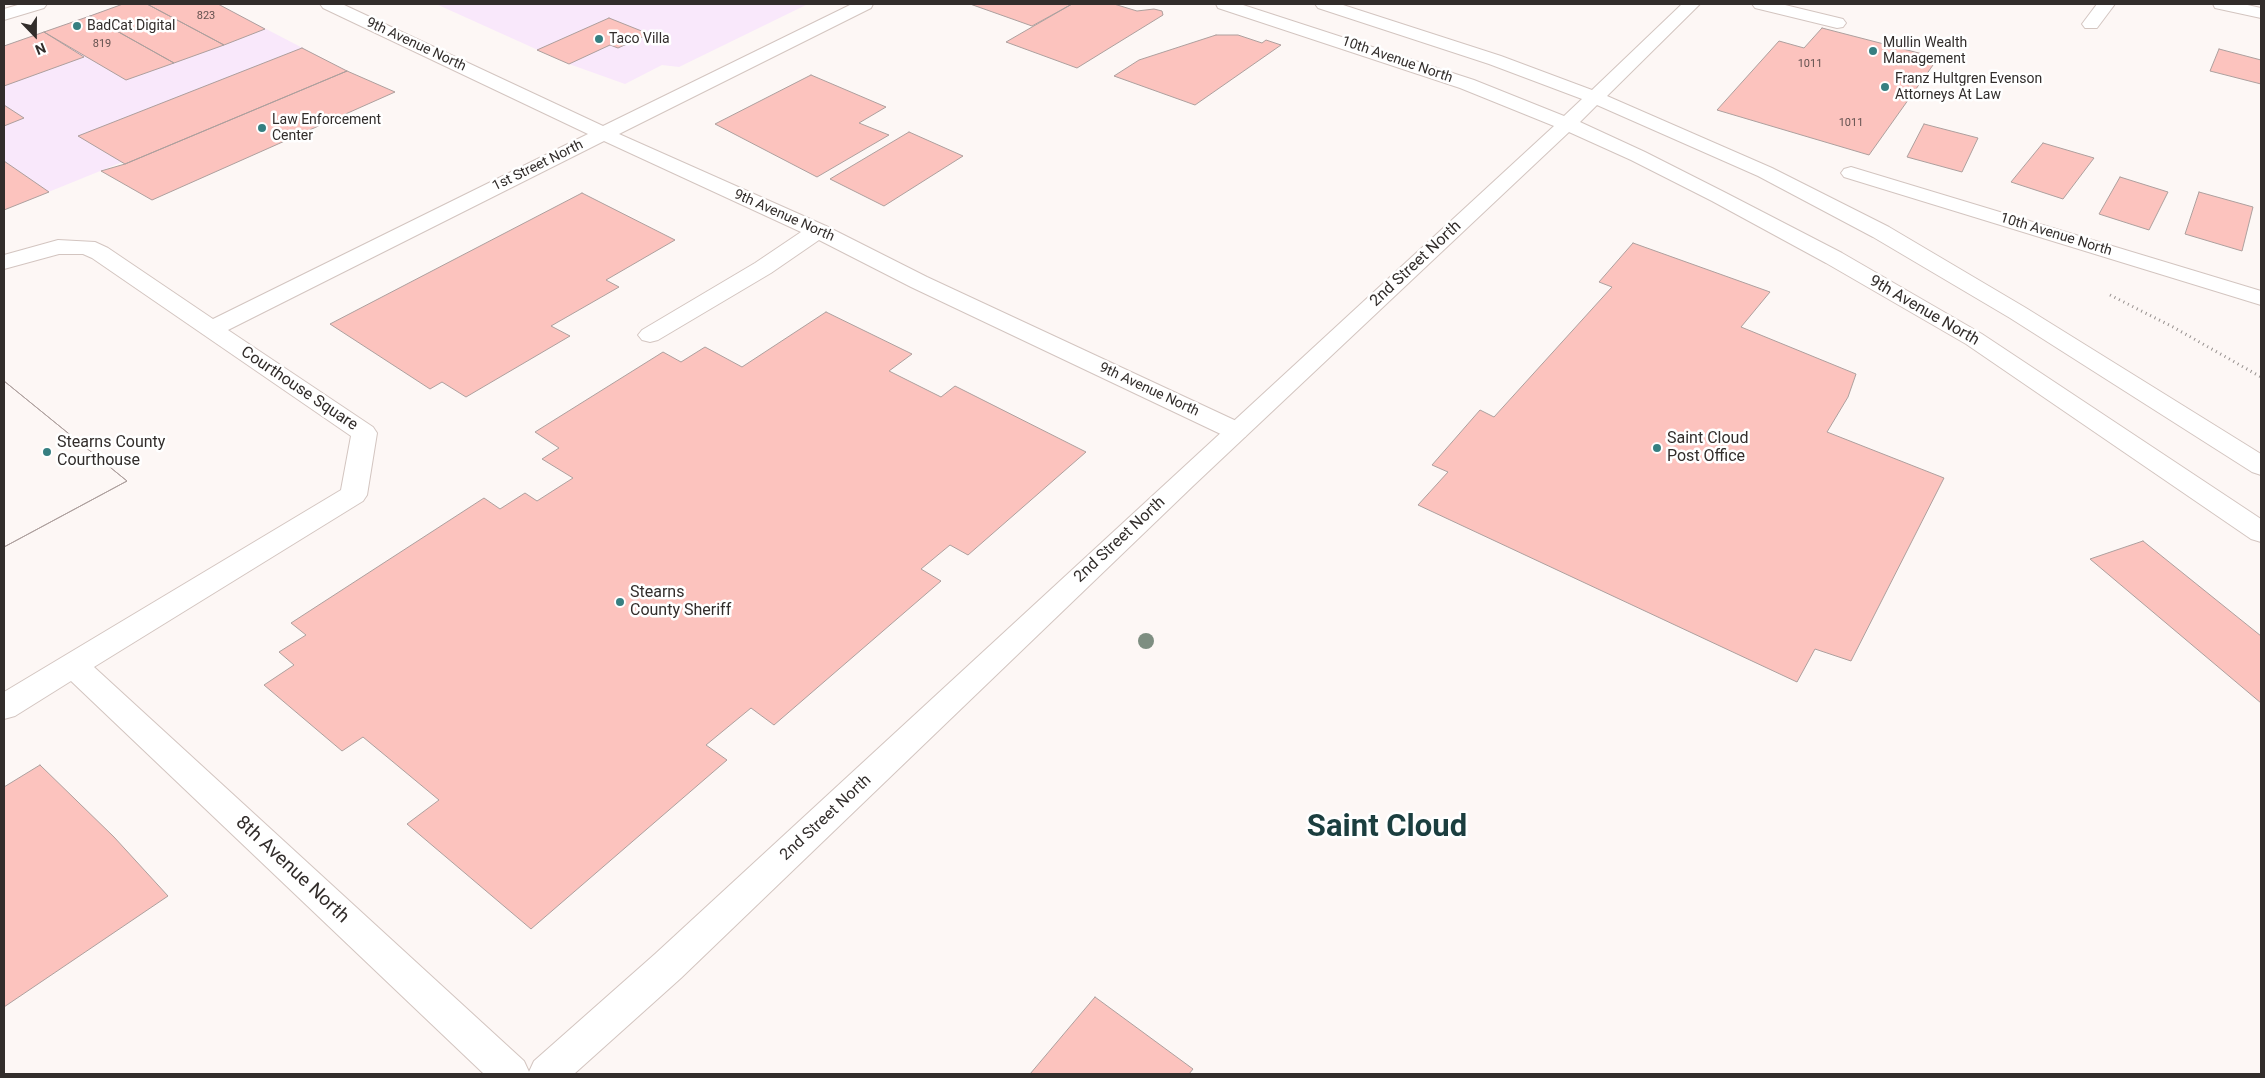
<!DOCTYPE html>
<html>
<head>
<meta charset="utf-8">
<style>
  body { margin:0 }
  #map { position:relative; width:2265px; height:1078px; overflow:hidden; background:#fdf7f5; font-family:Roboto,sans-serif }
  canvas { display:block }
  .frame { position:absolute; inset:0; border:5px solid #322d2b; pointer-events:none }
  .north { position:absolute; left:10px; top:10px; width:50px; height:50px; -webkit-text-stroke:4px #fff; paint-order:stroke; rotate:158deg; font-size:14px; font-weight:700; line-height:20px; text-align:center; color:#322d2b }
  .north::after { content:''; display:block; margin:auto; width:18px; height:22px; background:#322d2b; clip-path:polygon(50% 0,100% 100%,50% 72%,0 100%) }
</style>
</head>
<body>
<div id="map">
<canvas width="2265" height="1078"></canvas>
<div class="frame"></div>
<div class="north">N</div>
</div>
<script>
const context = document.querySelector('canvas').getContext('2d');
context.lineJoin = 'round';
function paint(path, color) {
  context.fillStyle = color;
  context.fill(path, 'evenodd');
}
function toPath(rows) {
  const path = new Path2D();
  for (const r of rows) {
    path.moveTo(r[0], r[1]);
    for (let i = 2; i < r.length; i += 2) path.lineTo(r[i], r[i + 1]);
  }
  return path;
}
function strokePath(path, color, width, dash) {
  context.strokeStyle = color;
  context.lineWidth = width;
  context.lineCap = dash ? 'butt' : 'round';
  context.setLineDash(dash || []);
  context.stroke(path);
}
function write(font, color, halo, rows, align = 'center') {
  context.font = font + ' Roboto,sans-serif';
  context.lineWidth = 5;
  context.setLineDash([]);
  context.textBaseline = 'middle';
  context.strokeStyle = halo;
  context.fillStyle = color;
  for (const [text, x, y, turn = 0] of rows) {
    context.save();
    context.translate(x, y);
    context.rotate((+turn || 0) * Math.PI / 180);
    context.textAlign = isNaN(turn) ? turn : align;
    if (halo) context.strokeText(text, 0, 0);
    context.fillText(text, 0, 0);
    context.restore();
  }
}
paint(toPath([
  [123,4,218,4,347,71,4,210,4,46],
  [436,4,808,4,679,67,662,65,625,84,569,64]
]), '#f9e8fb');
const building = toPath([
  [123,4,147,4,224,45,174,63,90,16,123,4],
  [147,4,218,4,265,29,224,45,147,4],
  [970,4,1072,4,1032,26,970,4],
  [1072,4,1114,4,1137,11,1154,9,1162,11,1163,15,1077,68,1006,42,1072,4],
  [90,16,174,63,126,80,44,32,90,16],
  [609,18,649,34,618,48,610,45,569,64,537,50,609,18],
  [1822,28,1938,58,1869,155,1717,110,1779,41,1804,48,1822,28],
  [44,32,84,57,4,86,4,46,44,32],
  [1216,35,1238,35,1262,43,1266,40,1281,45,1195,105,1114,76,1139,60,1216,35],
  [302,48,347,71,125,164,78,136,302,48],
  [2219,49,2261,60,2261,84,2210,71,2219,49],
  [347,71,395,92,152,200,101,171,125,164,347,71],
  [811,75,886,107,859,123,889,135,817,177,715,124,811,75],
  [4,105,24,118,4,126,4,105],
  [1924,124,1978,138,1962,172,1907,157,1924,124],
  [909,132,963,156,884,206,830,179,909,132],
  [2043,143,2094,158,2063,199,2011,182,2043,143],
  [4,161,49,192,4,210,4,161],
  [2120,177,2168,192,2149,230,2099,214,2120,177],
  [2199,192,2253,207,2242,251,2185,234,2199,192],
  [582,193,675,240,606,280,619,287,551,326,570,336,466,397,442,382,430,389,330,324,582,193],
  [1633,243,1770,292,1741,327,1856,374,1848,397,1827,432,1944,478,1851,661,1815,649,1797,682,1418,505,1448,472,1432,465,1480,410,1494,417,1612,287,1599,282,1633,243],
  [826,312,912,354,889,371,941,397,955,386,1086,452,968,555,950,545,921,569,941,581,774,725,751,708,706,745,727,760,531,929,407,824,439,800,363,737,342,751,264,685,294,665,279,652,306,635,291,623,484,498,500,509,525,493,537,501,573,478,542,459,559,448,535,432,663,352,681,362,705,347,742,367,826,312],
  [4,381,127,481,4,547,4,381],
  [4,381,127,481,4,547,4,381],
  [2143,541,2261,636,2261,703,2090,559,2143,541],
  [40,765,114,837,168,896,4,1007,4,787,40,765],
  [1095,997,1193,1069,1189,1074,1030,1074,1095,997]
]);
paint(building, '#fcc3be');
strokePath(building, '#ad9f9d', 1);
const lane = toPath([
  [1752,4,1781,4,1843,19,1846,23,1843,27,1837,28,1755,8,1752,4],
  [2097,4,2115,4,2097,28,2085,28,2082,24,2097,4]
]);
const street = toPath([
  [320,4,342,4,603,126,852,4,873,4,871,8,619,134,826,226,927,277,1245,425,1249,431,1245,437,1236,439,1227,437,911,287,819,240,771,273,658,340,650,342,642,340,638,335,642,330,755,263,801,232,604,141,228,330,373,427,377,433,367,495,363,501,94,667,524,1061,530,1074,484,1074,71,681,15,716,4,719,4,692,341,490,351,436,92,258,83,254,59,254,4,269,4,255,58,240,95,242,108,248,213,319,588,134,323,8,320,4],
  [2213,4,2243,4,2261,8,2261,18,2215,8,2213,4],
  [1851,167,2261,291,2261,305,1844,177,1841,173,1844,169,1851,167]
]);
const secondary = toPath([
  [21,4,47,4,44,8,4,20,4,9,21,4],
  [1216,4,1240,4,1474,80,1564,116,1582,99,1489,64,1318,8,1315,4,1340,4,1501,56,1592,90,1682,4,1700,4,1607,96,1772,168,1889,227,2026,308,2261,454,2261,475,2252,472,2010,318,1873,237,1758,176,1597,105,1580,122,1645,152,1726,193,1842,253,1982,334,2261,519,2261,542,2251,539,1966,344,1826,263,1712,201,1631,160,1569,132,1194,485,681,978,574,1074,528,1074,534,1061,655,954,1554,126,1460,88,1218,8,1216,4]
]);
strokePath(lane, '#d3c5c0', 2);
strokePath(street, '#d3c5c0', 2);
strokePath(secondary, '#d3c5c0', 2);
strokePath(toPath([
  [2110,295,2173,327,2261,377]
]), '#96908e', 3, [1, 4]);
paint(lane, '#fff');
paint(street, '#fff');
paint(secondary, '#fff');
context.fillStyle = '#7e8e81';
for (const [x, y] of [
  [1146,641]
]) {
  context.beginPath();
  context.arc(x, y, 8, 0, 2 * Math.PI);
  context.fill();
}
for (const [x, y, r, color] of [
  [77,26,5,"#367f81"],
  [599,39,5,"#367f81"],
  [1873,51,5,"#367f81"],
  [1885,87,5,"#367f81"],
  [262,128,5,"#367f81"],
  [1657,448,5,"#367f81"],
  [47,452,5,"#367f81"],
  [620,602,5,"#367f81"]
]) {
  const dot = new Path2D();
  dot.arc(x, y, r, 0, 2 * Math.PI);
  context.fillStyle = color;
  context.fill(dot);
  strokePath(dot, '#fff', 2);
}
write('11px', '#645250', null, [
  ["823",206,16],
  ["819",102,44],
  ["1011",1810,64],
  ["1011",1851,123]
]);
write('14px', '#322d2b', '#fff', [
  ["BadCat Digital",87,26],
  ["Taco Villa",609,39],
  ["Mullin Wealth",1883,43],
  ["Management",1883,59],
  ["Franz Hultgren Evenson",1895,79],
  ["Attorneys At Law",1895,95],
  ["Law Enforcement",272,120],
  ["Center",272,136]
], 'left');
write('14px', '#322d2b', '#fff', [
  ["9th Avenue North",416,45,25],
  ["10th Avenue North",1397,60,19],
  ["1st Street North",538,166,-26],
  ["9th Avenue North",784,216,24],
  ["10th Avenue North",2056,235,17],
  ["9th Avenue North",1149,390,25]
]);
write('16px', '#322d2b', '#fff', [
  ["2nd Street North",1416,264,-43],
  ["9th Avenue North",1924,311,30],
  ["Courthouse Square",299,389,34],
  ["2nd Street North",1120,540,-43],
  ["2nd Street North",826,818,-43]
]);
write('16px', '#322d2b', '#fff', [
  ["Saint Cloud",1667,439],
  ["Post Office",1667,457],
  ["Stearns County",57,443],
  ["Courthouse",57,461],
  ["Stearns",630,593],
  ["County Sheriff",630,611]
], 'left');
write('19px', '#322d2b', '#fff', [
  ["8th Avenue North",292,870,43]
]);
write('bold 31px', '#1b3e3f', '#fff', [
  ["Saint Cloud",1387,828]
]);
</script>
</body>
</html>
